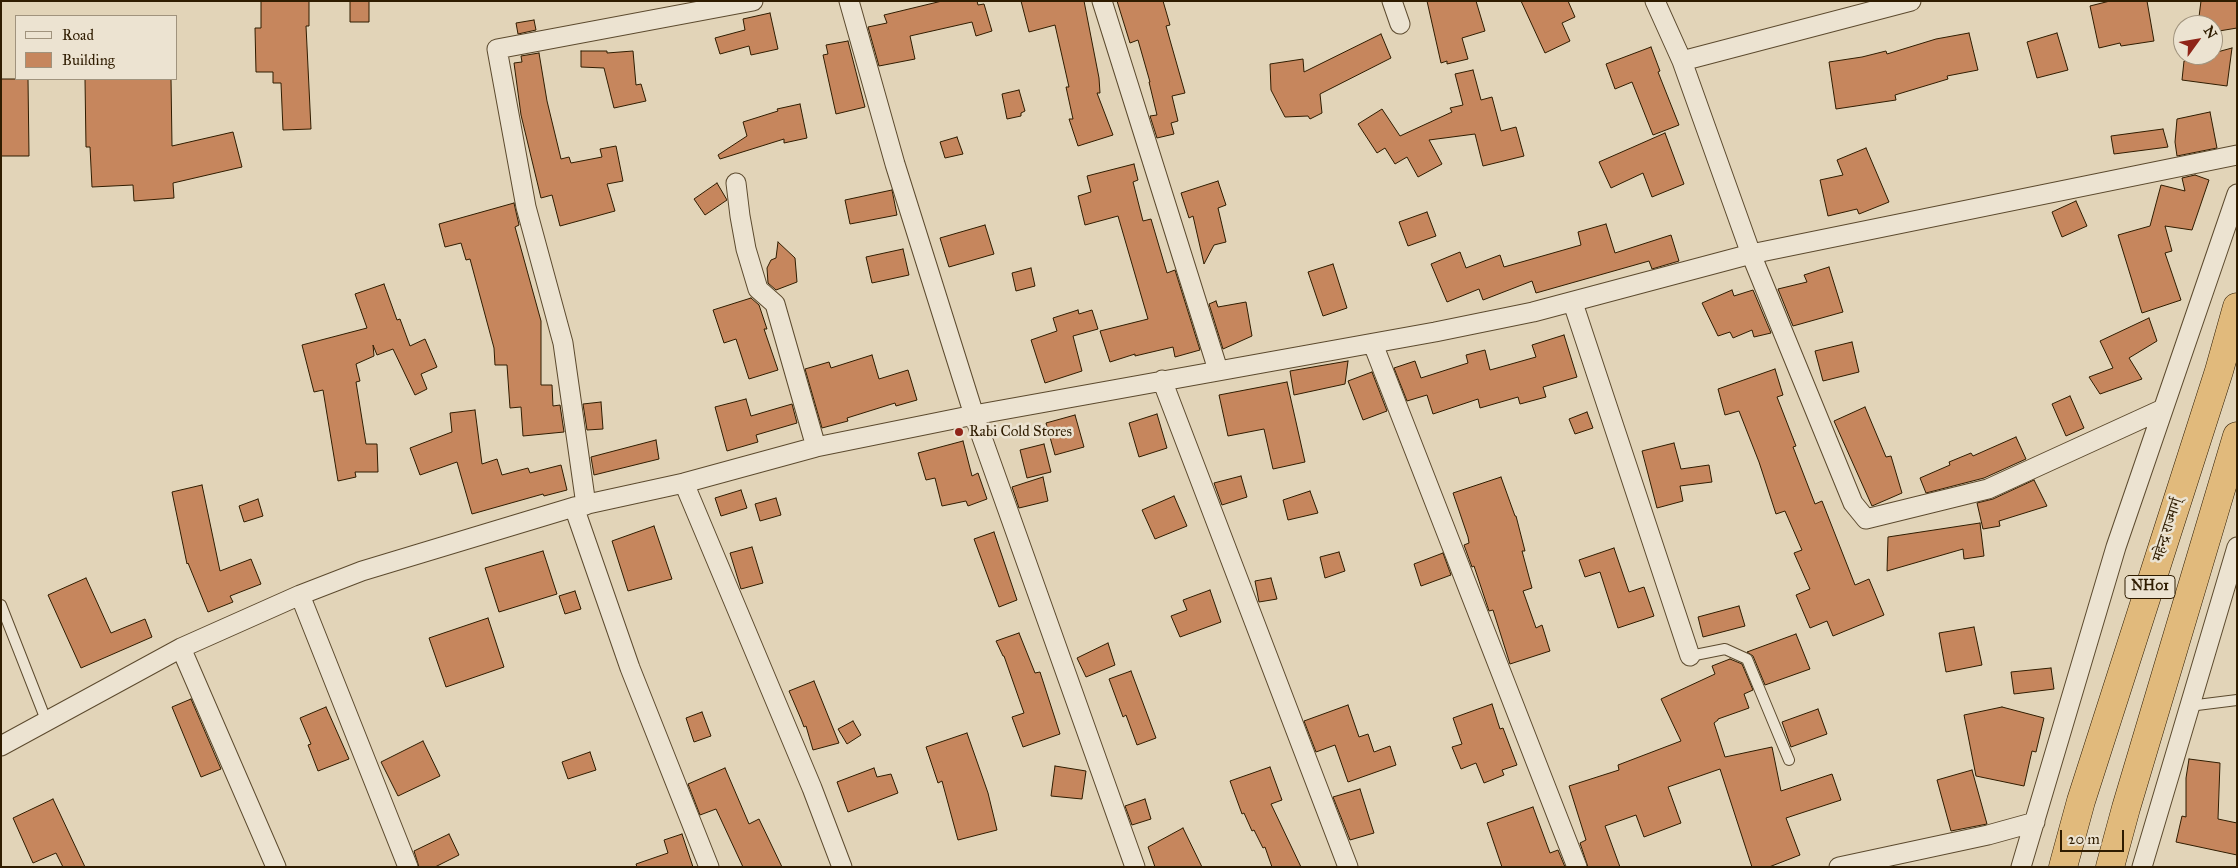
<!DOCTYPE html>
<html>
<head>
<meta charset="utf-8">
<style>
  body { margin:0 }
  #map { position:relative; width:2238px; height:868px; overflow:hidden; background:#e2d4b8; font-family:"IM FELL Great Primer",serif }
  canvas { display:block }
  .frame { position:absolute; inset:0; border:2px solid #2f1c00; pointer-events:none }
  .legend { position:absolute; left:15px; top:15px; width:162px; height:65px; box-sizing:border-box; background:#ece3d1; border:1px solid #a0937d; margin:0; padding:6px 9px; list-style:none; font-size:15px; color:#2f1c00 }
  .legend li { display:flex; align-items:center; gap:10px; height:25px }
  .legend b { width:25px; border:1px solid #a0937d }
  .north { position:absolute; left:2173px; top:15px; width:50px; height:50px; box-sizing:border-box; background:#ece3d1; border:1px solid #a0937d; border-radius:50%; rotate:58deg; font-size:14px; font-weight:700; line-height:20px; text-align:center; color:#2f1c00 }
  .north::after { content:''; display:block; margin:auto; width:18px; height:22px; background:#8f2418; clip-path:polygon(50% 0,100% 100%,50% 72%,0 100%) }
  .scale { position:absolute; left:2060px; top:830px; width:64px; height:22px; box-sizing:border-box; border:2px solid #2f1c00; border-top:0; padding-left:6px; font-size:15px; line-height:18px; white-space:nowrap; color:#2f1c00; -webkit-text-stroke:4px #ece3d1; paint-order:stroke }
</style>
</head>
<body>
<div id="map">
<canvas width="2238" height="868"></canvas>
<div class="frame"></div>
<ul class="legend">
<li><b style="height:6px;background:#ece3d1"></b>Road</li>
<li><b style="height:14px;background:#c6865d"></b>Building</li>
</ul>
<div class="north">N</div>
<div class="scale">20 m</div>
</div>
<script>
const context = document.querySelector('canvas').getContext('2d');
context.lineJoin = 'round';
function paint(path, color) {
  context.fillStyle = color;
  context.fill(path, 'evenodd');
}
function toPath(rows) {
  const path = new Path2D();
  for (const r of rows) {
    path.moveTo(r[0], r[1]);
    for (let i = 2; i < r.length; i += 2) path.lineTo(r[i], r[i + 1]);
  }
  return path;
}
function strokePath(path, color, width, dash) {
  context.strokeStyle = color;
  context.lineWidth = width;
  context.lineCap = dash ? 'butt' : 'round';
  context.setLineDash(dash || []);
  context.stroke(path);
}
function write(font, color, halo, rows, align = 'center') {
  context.font = font + ' "IM FELL Great Primer","Noto Serif Devanagari",serif';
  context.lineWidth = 5;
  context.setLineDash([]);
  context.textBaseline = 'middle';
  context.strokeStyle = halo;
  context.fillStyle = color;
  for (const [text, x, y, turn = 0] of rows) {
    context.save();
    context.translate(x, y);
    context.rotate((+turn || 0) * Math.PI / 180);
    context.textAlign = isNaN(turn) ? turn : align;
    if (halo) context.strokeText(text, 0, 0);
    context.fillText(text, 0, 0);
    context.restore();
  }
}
const building = toPath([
  [261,1,309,1,309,26,306,26,311,129,283,130,281,83,273,83,273,72,256,72,255,28,261,28,261,1],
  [350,1,369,1,369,22,350,22,350,1],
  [942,1,977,1,978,5,984,4,992,31,976,36,972,22,910,36,915,59,879,66,868,27,887,23,884,15,942,1],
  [1021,1,1084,1,1099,78,1100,93,1097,93,1113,135,1078,146,1069,119,1073,119,1066,87,1069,87,1055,25,1029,32,1021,1],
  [1117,1,1163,1,1170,25,1166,26,1185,93,1172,96,1178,121,1171,123,1174,134,1157,138,1150,116,1157,115,1149,82,1150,82,1138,40,1130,43,1117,1],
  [1427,1,1476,1,1485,31,1462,38,1468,59,1447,64,1447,61,1441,63,1427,1],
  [1521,1,1568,1,1575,17,1562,23,1570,41,1545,53,1521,1],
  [2110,1,2147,1,2154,41,2121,46,2120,43,2099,48,2090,6,2110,1],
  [2201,1,2237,1,2237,28,2213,32,2213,25,2198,25,2201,1],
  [770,13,778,49,751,55,749,46,720,54,715,38,745,30,743,19,770,13],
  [534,20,536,30,518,34,516,23,534,20],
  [1969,33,1978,70,1947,76,1948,79,1895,95,1896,100,1836,109,1829,62,1862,57,1886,51,1887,54,1936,39,1969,33],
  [2057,33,2068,70,2037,78,2027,42,2057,33],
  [1381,34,1391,58,1320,94,1322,113,1310,119,1308,116,1285,117,1271,90,1270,64,1303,59,1304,72,1381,34],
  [848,41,865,107,836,114,823,55,828,54,826,45,848,41],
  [1651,47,1660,71,1658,72,1679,125,1653,135,1632,82,1615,89,1606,64,1651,47],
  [2232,48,2227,86,2182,80,2184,61,2232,48],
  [581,51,607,51,607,53,633,51,636,85,641,84,646,101,614,108,604,68,581,67,581,51],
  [539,53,547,101,561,159,569,157,571,163,602,157,600,149,616,146,623,181,607,184,615,211,560,226,552,195,541,198,521,115,514,63,522,62,521,56,539,53],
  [1473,70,1481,100,1492,97,1501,131,1516,127,1524,156,1483,166,1475,134,1429,140,1442,164,1418,177,1407,157,1395,164,1385,148,1377,153,1358,124,1382,109,1400,136,1452,112,1450,108,1463,105,1455,74,1473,70],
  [1,79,28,79,29,156,1,156,1,79],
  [85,79,171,79,172,146,233,132,242,167,173,183,174,198,134,201,133,185,92,187,90,147,86,147,85,79],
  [1019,90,1025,111,1021,113,1021,116,1007,119,1002,94,1019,90],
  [800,104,807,138,784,143,784,139,720,159,718,155,747,136,743,122,778,111,777,109,800,104],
  [2210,112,2217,148,2177,156,2175,142,2177,119,2210,112],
  [2163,129,2168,147,2114,154,2111,136,2163,129],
  [1665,133,1684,184,1652,197,1643,173,1611,188,1599,162,1665,133],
  [957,137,963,154,945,158,940,142,957,137],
  [1866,148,1889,202,1859,214,1857,209,1828,216,1820,180,1843,175,1837,160,1866,148],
  [1134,164,1138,180,1133,182,1143,221,1151,219,1167,273,1175,270,1200,350,1175,357,1173,347,1135,356,1135,354,1110,362,1100,331,1148,319,1118,216,1085,225,1078,196,1091,192,1087,176,1134,164],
  [2195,175,2209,180,2192,230,2165,226,2172,251,2165,253,2181,300,2142,313,2118,235,2150,226,2161,185,2185,191,2182,178,2195,175],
  [1218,181,1226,205,1218,208,1226,242,1214,245,1204,264,1193,216,1189,218,1181,193,1218,181],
  [717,183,727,200,705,215,694,199,717,183],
  [892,190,897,215,850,224,845,200,892,190],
  [2076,201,2087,226,2062,237,2052,212,2076,201],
  [514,203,519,225,515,227,541,321,541,385,552,385,553,406,560,405,564,432,523,436,521,407,510,408,507,365,495,365,494,348,470,259,466,260,461,243,445,247,439,224,514,203],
  [1427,212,1436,236,1408,246,1399,222,1427,212],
  [1606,224,1615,253,1671,235,1679,261,1652,269,1649,261,1536,293,1532,281,1483,300,1479,289,1447,302,1431,264,1460,252,1466,268,1500,255,1504,267,1581,245,1578,232,1606,224],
  [985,225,994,254,949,267,940,238,985,225],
  [778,242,795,258,797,282,776,290,768,283,767,268,771,260,776,258,778,242],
  [903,249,909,275,872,283,866,257,903,249],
  [1333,264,1347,308,1323,316,1308,272,1333,264],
  [1829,267,1843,312,1793,326,1778,289,1807,282,1804,275,1829,267],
  [1031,268,1035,286,1016,291,1012,273,1031,268],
  [384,284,397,320,400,319,410,346,425,339,437,367,421,374,427,389,415,395,393,349,377,355,373,345,374,356,356,364,360,381,356,382,366,444,377,444,378,472,355,472,356,477,338,481,323,390,314,392,302,345,367,328,355,294,384,284],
  [1732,290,1734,296,1753,290,1771,333,1754,337,1752,330,1733,338,1730,332,1718,336,1702,303,1732,290],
  [751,298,759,305,767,329,764,329,778,370,749,379,736,339,724,343,713,310,751,298],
  [1216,301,1218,307,1246,302,1252,336,1223,349,1209,304,1216,301],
  [1078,310,1079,314,1092,310,1098,329,1073,336,1082,371,1045,383,1031,340,1057,331,1053,318,1078,310],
  [2149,318,2157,341,2129,358,2142,379,2100,394,2089,377,2113,368,2100,341,2149,318],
  [1564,335,1577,377,1543,387,1546,397,1520,404,1518,397,1480,408,1478,399,1433,414,1427,395,1407,401,1394,368,1415,361,1421,378,1468,363,1466,355,1485,350,1490,370,1536,357,1532,345,1564,335],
  [1852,342,1859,372,1823,381,1815,351,1852,342],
  [872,355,879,379,908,370,917,400,896,406,895,403,847,418,848,421,822,428,805,369,829,362,831,368,872,355],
  [1348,361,1345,384,1294,395,1290,371,1348,361],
  [1775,369,1783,395,1777,397,1796,446,1793,447,1815,504,1822,501,1855,585,1869,579,1884,615,1833,636,1827,621,1810,628,1796,595,1810,589,1794,553,1802,550,1785,511,1776,514,1759,462,1739,411,1725,415,1718,389,1775,369],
  [1372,372,1387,411,1363,420,1348,381,1372,372],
  [1287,382,1305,462,1273,469,1264,429,1228,436,1219,395,1287,382],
  [2070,396,2084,428,2066,436,2052,404,2070,396],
  [746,399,751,416,792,404,797,423,756,435,758,442,727,451,715,407,746,399],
  [601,402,603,429,587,430,583,404,601,402],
  [1865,407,1886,457,1891,456,1902,493,1872,506,1834,421,1865,407],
  [475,410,482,464,497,459,502,475,528,468,530,473,561,465,567,490,544,496,543,494,472,514,457,462,420,475,410,448,452,432,450,413,475,410],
  [1587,412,1593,428,1575,434,1569,419,1587,412],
  [1157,414,1167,448,1139,457,1129,423,1157,414],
  [1075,415,1084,447,1055,455,1046,423,1075,415],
  [2016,437,2026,459,1984,478,1926,493,1920,478,1950,465,1949,462,1971,453,1973,456,2016,437],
  [656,440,659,459,594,475,591,457,656,440],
  [963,441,972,476,978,473,987,499,968,506,966,501,942,506,935,478,926,480,918,453,963,441],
  [1674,443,1681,469,1709,465,1712,482,1680,486,1683,501,1657,508,1642,451,1674,443],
  [1044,444,1051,472,1027,478,1020,450,1044,444],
  [1241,476,1247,497,1222,505,1214,483,1241,476],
  [1043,477,1048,501,1019,508,1012,487,1043,477],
  [1501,477,1515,516,1516,516,1525,551,1522,551,1532,588,1523,591,1536,628,1542,625,1550,651,1510,664,1493,610,1489,611,1474,566,1472,567,1464,545,1469,543,1468,537,1453,493,1501,477],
  [2034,480,2047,506,1999,521,2000,526,1983,529,1977,503,1993,499,2034,480],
  [202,485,220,571,251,559,261,584,230,596,233,602,208,612,188,563,187,564,172,492,202,485],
  [741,490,747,508,721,516,715,498,741,490],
  [1310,491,1318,513,1288,520,1283,500,1310,491],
  [1174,496,1187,526,1155,539,1142,510,1174,496],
  [776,498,781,515,760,521,755,504,776,498],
  [258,499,263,516,244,522,239,506,258,499],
  [1980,523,1984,556,1964,559,1963,549,1887,571,1888,537,1980,523],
  [654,526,672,579,628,591,612,541,654,526],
  [994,532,1017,600,999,607,974,539,994,532],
  [752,547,763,583,741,589,730,553,752,547],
  [1614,548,1629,592,1644,587,1654,616,1618,628,1600,572,1585,577,1579,560,1614,548],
  [543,551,557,594,499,612,485,568,543,551],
  [1339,552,1345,571,1325,578,1320,557,1339,552],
  [1443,553,1451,575,1421,586,1414,564,1443,553],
  [86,578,111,633,145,619,152,637,81,668,48,595,86,578],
  [1271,578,1277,599,1259,602,1255,581,1271,578],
  [1210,590,1221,622,1180,637,1171,616,1187,610,1183,600,1210,590],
  [575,591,581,609,565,614,559,596,575,591],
  [1739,606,1745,626,1703,637,1698,617,1739,606],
  [488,618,504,667,446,687,429,638,488,618],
  [1974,627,1982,665,1946,672,1939,633,1974,627],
  [1019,633,1035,673,1040,672,1060,734,1023,747,1012,717,1024,713,1004,656,1003,656,996,641,1019,633],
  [1796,634,1810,669,1765,685,1753,656,1747,652,1796,634],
  [1108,643,1115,665,1086,677,1077,658,1108,643],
  [1730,659,1742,664,1753,690,1744,694,1749,708,1718,719,1718,720,1714,723,1725,757,1772,747,1781,791,1832,774,1841,800,1786,818,1800,855,1769,867,1752,867,1720,769,1668,787,1681,823,1644,837,1636,815,1605,826,1620,867,1588,867,1580,843,1586,840,1569,786,1619,770,1618,765,1681,741,1661,699,1715,674,1712,666,1730,659],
  [2051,668,2054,689,2014,694,2011,672,2051,668],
  [1131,671,1156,738,1137,745,1126,715,1123,717,1109,679,1131,671],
  [814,681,839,743,813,750,806,726,804,727,801,719,789,691,814,681],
  [191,699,221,769,201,777,172,707,191,699],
  [1492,704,1500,729,1503,728,1517,765,1502,770,1504,775,1484,783,1476,763,1461,769,1452,747,1462,744,1453,718,1492,704],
  [1348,705,1359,737,1368,734,1374,752,1390,746,1396,765,1348,782,1335,745,1316,752,1304,721,1348,705],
  [326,707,349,759,318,771,308,745,311,744,300,718,326,707],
  [2002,707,2044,718,2036,752,2032,751,2024,786,1976,776,1964,715,2002,707],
  [1818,709,1827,734,1791,747,1782,722,1818,709],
  [702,712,711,736,694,742,686,718,702,712],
  [853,721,861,735,847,744,838,729,853,721],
  [967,733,988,793,997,830,958,840,942,781,938,783,926,747,967,733],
  [423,741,440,776,398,796,381,762,423,741],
  [590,752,596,770,568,779,562,762,590,752],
  [2189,759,2220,763,2218,819,2237,823,2237,855,2176,842,2182,816,2186,817,2186,778,2189,759],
  [1055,766,1086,771,1082,799,1051,796,1055,766],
  [1270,767,1282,800,1271,804,1301,867,1272,867,1265,847,1263,848,1254,830,1252,831,1244,813,1242,814,1230,781,1270,767],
  [725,768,749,824,759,819,782,867,743,867,716,809,700,815,688,784,725,768],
  [874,768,877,777,891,774,898,793,848,812,837,782,874,768],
  [1972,770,1987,824,1951,831,1937,780,1972,770],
  [1360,789,1374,833,1350,840,1333,797,1360,789],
  [53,799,85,867,63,867,56,853,33,863,13,818,53,799],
  [1145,799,1151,819,1132,825,1125,806,1145,799],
  [1533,807,1550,853,1558,850,1565,867,1502,867,1487,823,1533,807],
  [1183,828,1202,867,1155,867,1148,847,1183,828],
  [449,834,459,855,435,867,419,867,414,851,449,834],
  [682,834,693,867,637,867,636,864,668,853,664,840,682,834]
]);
paint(building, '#c6865d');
strokePath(building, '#2f1c00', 1);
const lane = toPath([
  [1,605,46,720],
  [1690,656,1725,649,1747,659,1789,760],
  [2189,706,2237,700]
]);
const street = toPath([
  [849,1,895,164,974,415,1135,867],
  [1102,1,1218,370],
  [1392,1,1400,24],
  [1655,1,1682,61,1751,254,1853,503,1866,519,1988,489,2163,409],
  [1682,61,1911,1],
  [736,183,740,216,746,249,758,289,775,304,816,447],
  [1573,303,1690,656],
  [1373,344,1577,867],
  [1162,380,1348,867],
  [684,483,812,788,842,867],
  [586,505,563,343,526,207,497,49,753,1],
  [574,507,630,668,709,867],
  [300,595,408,867],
  [181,648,276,867],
  [1,746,181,648,300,595,362,571,574,507,684,483,816,447,974,415,1435,332,1533,312,1751,254,2237,155],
  [1839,867,1988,835,2035,822],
  [2021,867,2116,547,2237,194],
  [2142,867,2237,547]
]);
const highway = toPath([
  [2063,867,2081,801,2219,371,2237,307],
  [2110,867,2126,808,2237,436]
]);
strokePath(lane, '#5c4a2e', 12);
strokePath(street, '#5c4a2e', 21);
strokePath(highway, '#2f1c00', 29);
strokePath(lane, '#ece3d1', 10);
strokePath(street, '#ece3d1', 19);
strokePath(highway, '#e1ba7c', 28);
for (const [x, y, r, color] of [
  [959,432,5,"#8f2418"]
]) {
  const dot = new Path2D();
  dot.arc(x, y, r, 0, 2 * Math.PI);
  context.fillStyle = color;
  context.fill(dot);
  strokePath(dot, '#ece3d1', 2);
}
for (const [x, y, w] of [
  [2150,587,50]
]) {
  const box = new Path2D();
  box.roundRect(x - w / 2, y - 11.5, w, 23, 4);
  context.fillStyle = '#ece3d1';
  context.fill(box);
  strokePath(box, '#2f1c00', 1);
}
write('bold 14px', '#2f1c00', null, [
  ["NH01",2150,587]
]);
write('15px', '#2f1c00', '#ece3d1', [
  ["Rabi Cold Stores",969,432]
], 'left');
write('15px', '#2f1c00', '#ece3d1', [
  ["महेन्द्र राज्मार्ग्",2168,530,-72]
]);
</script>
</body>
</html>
